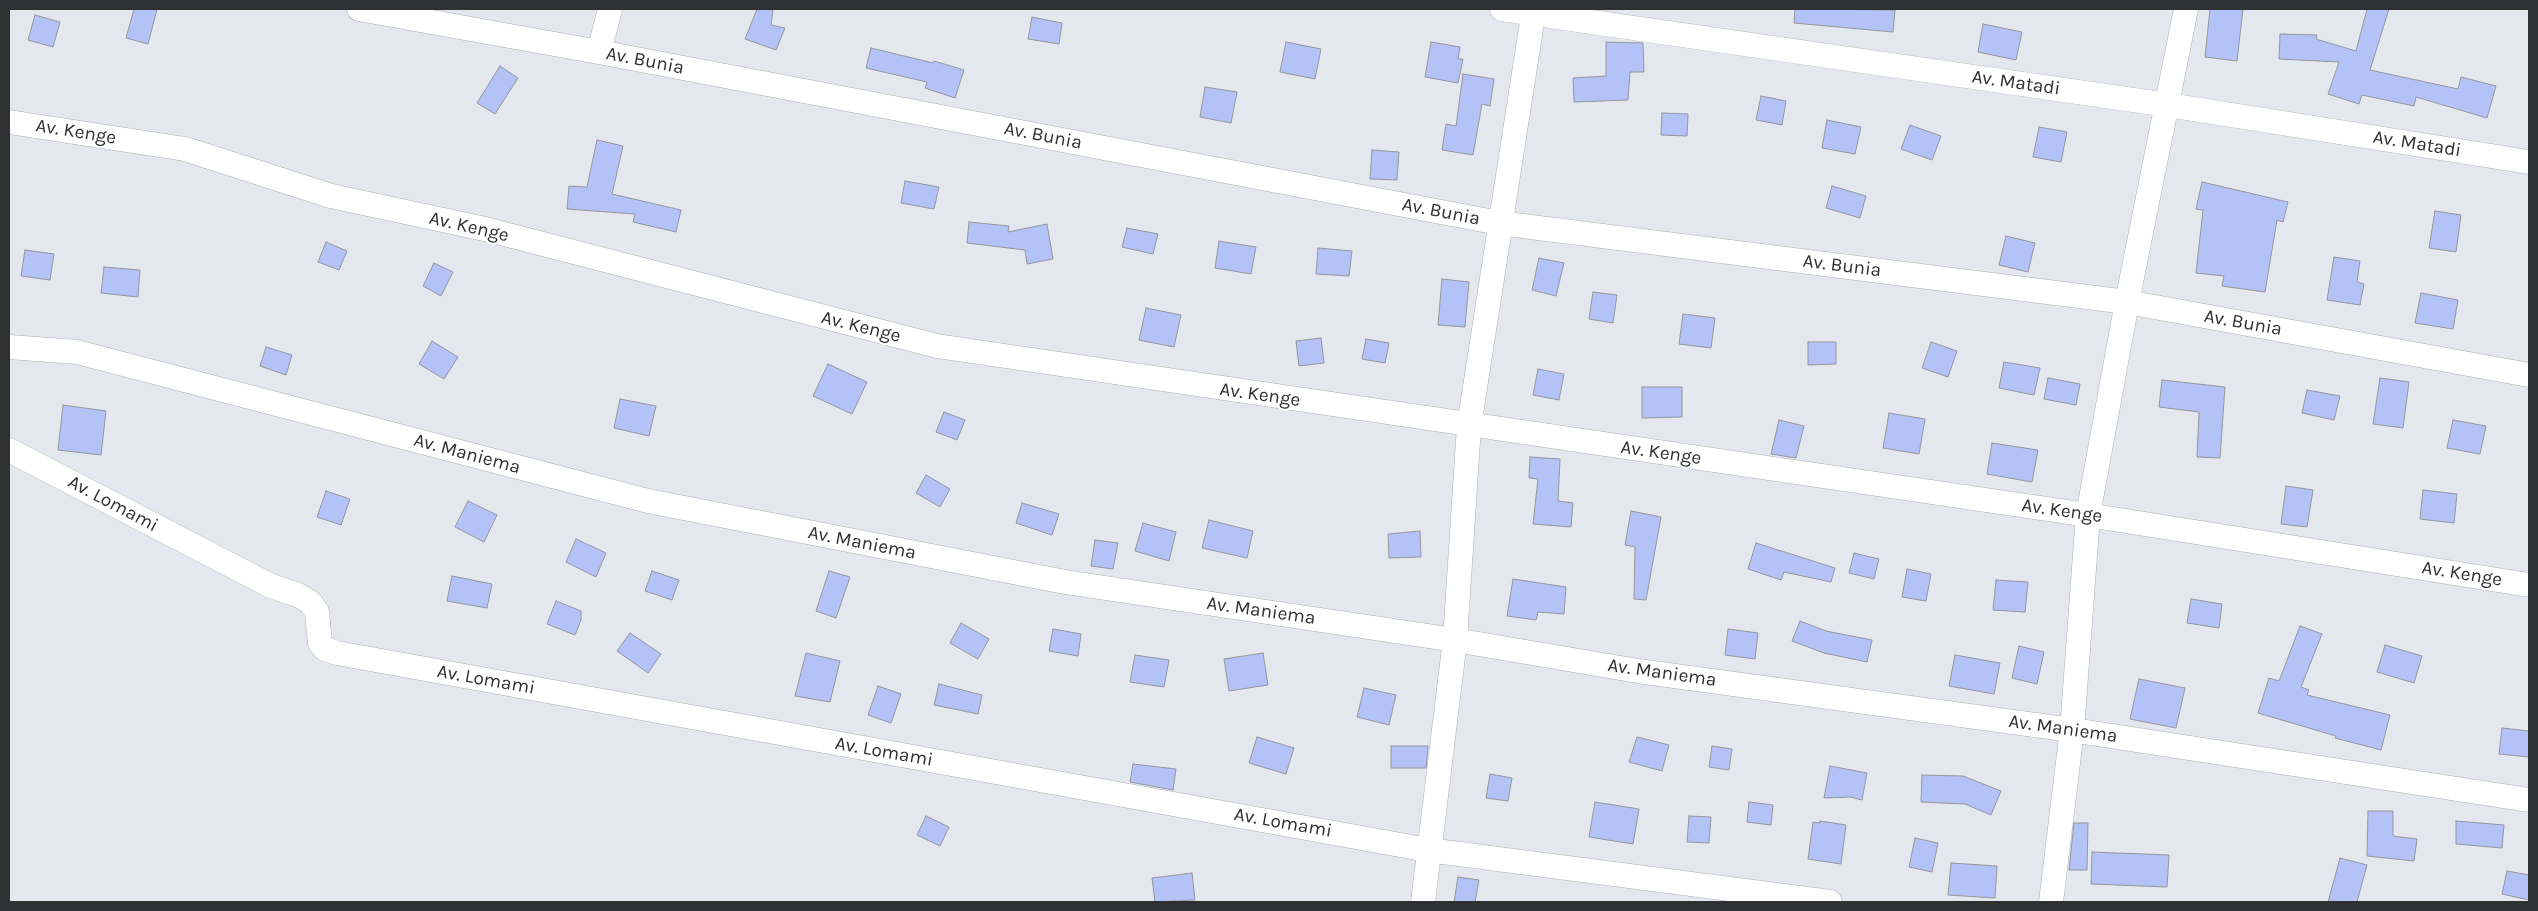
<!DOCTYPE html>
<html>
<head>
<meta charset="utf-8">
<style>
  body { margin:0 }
  #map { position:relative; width:2538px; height:911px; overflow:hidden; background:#e5e7ee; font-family:Karla,sans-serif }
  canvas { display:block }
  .frame { position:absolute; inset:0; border:10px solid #2f3032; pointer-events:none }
</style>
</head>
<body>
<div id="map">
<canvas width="2538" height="911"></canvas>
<div class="frame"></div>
</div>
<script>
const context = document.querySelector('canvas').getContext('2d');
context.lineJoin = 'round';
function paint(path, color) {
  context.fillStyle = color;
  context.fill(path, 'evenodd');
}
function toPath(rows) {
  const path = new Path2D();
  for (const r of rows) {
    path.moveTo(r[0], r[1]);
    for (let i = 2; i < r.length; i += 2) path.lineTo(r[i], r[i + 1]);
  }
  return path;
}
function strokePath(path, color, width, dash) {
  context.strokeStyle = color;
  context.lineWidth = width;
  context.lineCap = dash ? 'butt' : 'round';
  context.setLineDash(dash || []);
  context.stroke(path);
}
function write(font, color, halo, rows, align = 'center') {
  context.font = font + ' Karla,sans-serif';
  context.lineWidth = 4;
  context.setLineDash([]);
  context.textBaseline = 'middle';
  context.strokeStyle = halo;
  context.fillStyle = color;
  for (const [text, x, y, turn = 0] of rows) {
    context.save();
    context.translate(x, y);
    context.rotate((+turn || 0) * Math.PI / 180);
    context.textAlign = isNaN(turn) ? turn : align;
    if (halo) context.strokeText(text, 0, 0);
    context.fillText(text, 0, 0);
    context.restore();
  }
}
const building = toPath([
  [134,9,157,9,148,44,126,38,134,9],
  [757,9,773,9,771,25,785,28,776,50,745,39,757,9],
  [1795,9,1895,10,1893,32,1794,23,1795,9],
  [2210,9,2243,9,2237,61,2205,57,2210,9],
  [2367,9,2389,9,2370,70,2458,89,2461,77,2496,86,2487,118,2416,97,2414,106,2362,95,2359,104,2328,94,2339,62,2279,59,2280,34,2317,35,2316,39,2356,51,2367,9],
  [35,15,60,22,53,47,28,40,35,15],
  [1032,17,1062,23,1059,44,1028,39,1032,17],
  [1983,24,2022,32,2016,60,1978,52,1983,24],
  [1286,42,1321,49,1315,79,1280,72,1286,42],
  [1431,42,1460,47,1458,59,1463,59,1458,83,1425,77,1431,42],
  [1606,42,1643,43,1644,72,1630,72,1628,100,1574,102,1573,78,1606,76,1606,42],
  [871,48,933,63,934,61,964,70,955,98,925,88,927,82,866,68,871,48],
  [500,66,518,78,495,114,477,103,500,66],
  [1463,74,1494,79,1490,106,1482,104,1473,155,1442,150,1446,124,1456,126,1463,74],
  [1205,87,1237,92,1231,123,1200,117,1205,87],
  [1761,96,1786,101,1782,125,1756,120,1761,96],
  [1662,113,1688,114,1687,136,1661,135,1662,113],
  [1827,120,1861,127,1855,154,1822,148,1827,120],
  [1910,125,1941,136,1932,160,1901,149,1910,125],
  [2039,127,2067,132,2061,162,2033,157,2039,127],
  [597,140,623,146,612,194,681,210,676,232,633,222,635,214,567,209,569,186,587,187,597,140],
  [1372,150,1399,152,1397,180,1370,179,1372,150],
  [905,181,939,187,934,209,901,203,905,181],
  [2202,182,2288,202,2283,222,2277,220,2265,292,2222,286,2224,276,2196,273,2203,210,2196,209,2202,182],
  [1832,186,1866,196,1860,218,1826,208,1832,186],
  [2435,211,2461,215,2456,252,2429,248,2435,211],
  [969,222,1009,226,1008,232,1047,224,1053,259,1027,264,1025,250,967,243,969,222],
  [1127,228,1158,234,1153,254,1122,247,1127,228],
  [2006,236,2035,243,2028,272,1999,265,2006,236],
  [1219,241,1256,247,1251,274,1215,268,1219,241],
  [326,242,347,251,339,270,318,262,326,242],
  [1318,248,1352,251,1349,276,1316,274,1318,248],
  [25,250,54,254,50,280,21,276,25,250],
  [2334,257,2360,261,2357,282,2364,284,2360,305,2327,300,2334,257],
  [1539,258,1564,263,1556,296,1532,290,1539,258],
  [434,263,453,272,441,296,423,286,434,263],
  [104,267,140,270,138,297,101,293,104,267],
  [1442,279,1469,282,1465,327,1438,325,1442,279],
  [1593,292,1617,295,1613,323,1589,319,1593,292],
  [2421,293,2458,300,2453,329,2415,323,2421,293],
  [1146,308,1181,315,1174,347,1139,340,1146,308],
  [1683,314,1715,318,1711,348,1679,344,1683,314],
  [1321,338,1324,363,1299,366,1296,341,1321,338],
  [1366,339,1389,343,1385,363,1362,359,1366,339],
  [432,341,458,357,444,379,419,364,432,341],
  [1808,342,1836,342,1836,364,1808,365,1808,342],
  [1931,342,1957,351,1948,377,1922,368,1931,342],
  [266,347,292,355,286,375,260,366,266,347],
  [2004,362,2040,368,2034,395,1999,388,2004,362],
  [828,364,867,382,852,414,813,396,828,364],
  [1538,369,1564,374,1559,400,1533,395,1538,369],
  [2048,378,2080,384,2076,405,2044,399,2048,378],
  [2380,378,2409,382,2403,428,2373,424,2380,378],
  [2162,380,2225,387,2220,458,2197,457,2199,412,2159,407,2162,380],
  [1642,387,1682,387,1682,417,1642,418,1642,387],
  [2307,390,2340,396,2334,420,2302,413,2307,390],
  [620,399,656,406,649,436,614,428,620,399],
  [63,405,106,411,101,455,58,450,63,405],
  [944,412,965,420,957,440,936,432,944,412],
  [1889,413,1925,419,1919,454,1883,448,1889,413],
  [1779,420,1804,426,1796,458,1771,454,1779,420],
  [2453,420,2486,426,2480,454,2447,448,2453,420],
  [1992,443,2038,450,2032,482,1987,474,1992,443],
  [1530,457,1560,459,1558,501,1573,503,1571,527,1533,524,1538,479,1529,478,1530,457],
  [926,475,950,489,940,507,916,493,926,475],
  [2286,486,2313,490,2307,527,2281,524,2286,486],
  [2423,490,2457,494,2454,523,2420,519,2423,490],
  [326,491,350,499,341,525,317,517,326,491],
  [468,501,497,515,484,542,455,527,468,501],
  [1022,503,1059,514,1052,535,1016,523,1022,503],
  [1631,511,1661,517,1646,600,1634,599,1635,547,1625,545,1631,511],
  [1209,520,1253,531,1247,558,1202,548,1209,520],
  [1143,523,1176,532,1169,561,1135,551,1143,523],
  [1420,531,1421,557,1389,558,1388,534,1420,531],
  [576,539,606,553,596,577,566,562,576,539],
  [1095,540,1118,543,1113,569,1091,566,1095,540],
  [1756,543,1835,568,1831,582,1784,572,1781,580,1748,569,1756,543],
  [1854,553,1879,559,1874,579,1849,573,1854,553],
  [1907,569,1931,574,1926,601,1902,597,1907,569],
  [652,571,679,580,672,600,645,591,652,571],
  [829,571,850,577,836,618,816,611,829,571],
  [452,576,492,584,487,608,447,601,452,576],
  [1513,579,1566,587,1564,614,1538,612,1536,620,1507,616,1513,579],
  [1996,580,2028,582,2025,612,1993,610,1996,580],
  [2191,599,2222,604,2219,628,2187,623,2191,599],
  [556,601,581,611,581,620,575,635,547,624,556,601],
  [1800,621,1826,631,1872,640,1867,662,1824,653,1792,641,1800,621],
  [961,623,989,639,978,659,950,643,961,623],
  [2300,626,2322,634,2301,687,2309,690,2307,695,2390,715,2381,750,2335,738,2336,736,2258,713,2269,678,2279,681,2300,626],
  [1053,629,1081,634,1078,656,1049,651,1053,629],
  [1728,629,1758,633,1755,659,1725,655,1728,629],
  [630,633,661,654,648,673,617,651,630,633],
  [2385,645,2422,656,2414,683,2377,672,2385,645],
  [2019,646,2044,652,2037,684,2012,678,2019,646],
  [806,653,840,661,830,702,795,696,806,653],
  [1263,653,1268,685,1229,691,1224,659,1263,653],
  [1135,655,1169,660,1164,687,1130,682,1135,655],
  [1955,655,2000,663,1994,694,1949,686,1955,655],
  [2139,679,2185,688,2176,728,2130,719,2139,679],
  [939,684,982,695,978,714,934,705,939,684],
  [878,686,901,694,891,723,868,715,878,686],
  [1364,688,1396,695,1389,725,1357,717,1364,688],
  [2502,728,2529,731,2529,757,2499,754,2502,728],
  [1257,737,1294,748,1286,774,1249,763,1257,737],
  [1637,737,1669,745,1662,771,1629,762,1637,737],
  [1391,746,1428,746,1426,768,1391,768,1391,746],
  [1712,746,1732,749,1729,770,1709,767,1712,746],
  [1133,764,1176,769,1173,790,1130,782,1133,764],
  [1830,766,1867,773,1862,800,1850,797,1824,798,1830,766],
  [1490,774,1512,778,1508,801,1486,798,1490,774],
  [1922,775,1963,776,2001,791,1991,815,1965,804,1921,802,1922,775],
  [1595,802,1639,809,1633,844,1589,837,1595,802],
  [1749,802,1773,805,1771,825,1747,822,1749,802],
  [2368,811,2393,811,2393,836,2417,839,2414,861,2367,856,2368,811],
  [926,816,949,827,940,846,917,835,926,816],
  [1689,816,1711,817,1709,843,1687,842,1689,816],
  [1820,821,1846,825,1841,864,1808,859,1813,822,1820,823,1820,821],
  [2456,821,2504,825,2502,848,2456,844,2456,821],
  [2074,823,2088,823,2087,870,2069,870,2074,823],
  [1915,838,1938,843,1932,872,1909,867,1915,838],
  [2092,852,2169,855,2167,887,2091,884,2092,852],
  [2340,858,2367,865,2357,902,2328,902,2340,858],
  [1951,863,1997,866,1995,898,1948,895,1951,863],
  [2507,871,2529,875,2529,900,2502,894,2507,871],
  [1192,873,1195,900,1155,902,1152,878,1192,873],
  [1458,877,1479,880,1475,902,1454,902,1458,877]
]);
paint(building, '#b3c2f7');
strokePath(building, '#95979c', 1);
const minor = toPath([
  [359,9,599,52,1499,223,2127,302,2529,375],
  [1502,9,2168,105,2529,162],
  [599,52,610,9],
  [9,122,185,149,331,196,485,229,937,346,2088,515,2529,585],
  [9,347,77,352,648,501,1065,582,1455,640,1638,671,2072,730,2529,800],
  [9,450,271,586,298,595,310,602,317,612,320,643,325,649,337,653,1428,850,1830,902],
  [1423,902,1455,640,1469,426,1534,9],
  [2051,902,2072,730,2088,515,2127,302,2186,9]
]);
strokePath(minor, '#aeb0b6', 25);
strokePath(minor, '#fff', 24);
write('19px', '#2f3032', '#fff', [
  ["Av. Bunia",645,61,11],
  ["Av. Matadi",2016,83,8],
  ["Av. Kenge",76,132,9],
  ["Av. Bunia",1043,136,11],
  ["Av. Matadi",2417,144,9],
  ["Av. Bunia",1441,212,11],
  ["Av. Kenge",469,227,13],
  ["Av. Bunia",1842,266,7],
  ["Av. Bunia",2243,323,10],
  ["Av. Kenge",861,327,14],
  ["Av. Kenge",1260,395,8],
  ["Av. Kenge",1661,453,8],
  ["Av. Maniema",467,454,15],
  ["Av. Lomami",113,504,28],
  ["Av. Kenge",2062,511,8],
  ["Av. Maniema",862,543,11],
  ["Av. Kenge",2462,574,9],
  ["Av. Maniema",1261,611,8],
  ["Av. Maniema",1662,673,8],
  ["Av. Lomami",486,680,10],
  ["Av. Maniema",2063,729,8],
  ["Av. Lomami",884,752,10],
  ["Av. Lomami",1283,823,10]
]);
</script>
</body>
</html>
